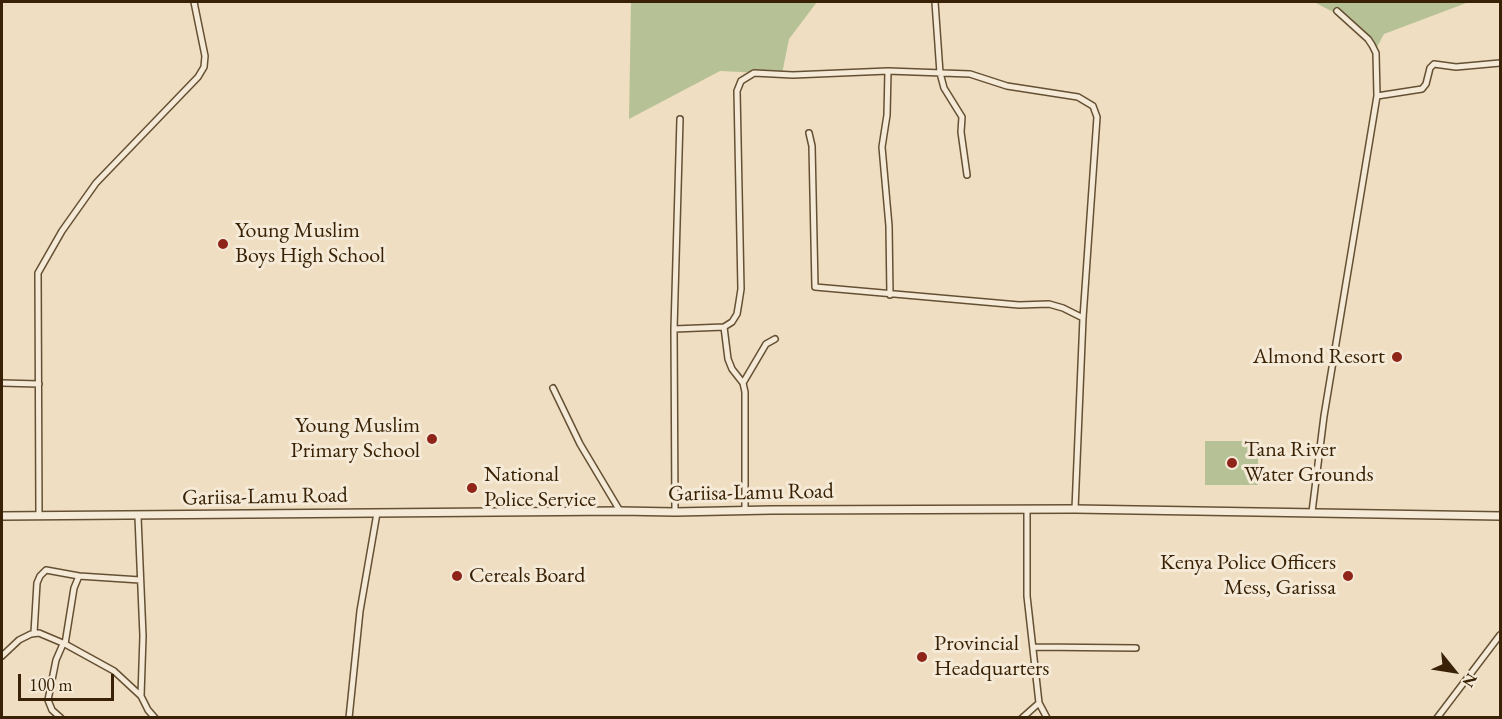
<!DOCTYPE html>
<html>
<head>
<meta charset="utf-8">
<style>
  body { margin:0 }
  #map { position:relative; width:1502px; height:719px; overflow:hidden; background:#efdec1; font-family:"EB Garamond",serif }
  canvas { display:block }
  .frame { position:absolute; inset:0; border:3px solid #382104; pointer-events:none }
  .north { position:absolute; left:1424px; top:641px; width:60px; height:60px; -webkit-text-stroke:4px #f5ead7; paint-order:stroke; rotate:120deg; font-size:16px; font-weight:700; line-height:24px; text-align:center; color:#382104 }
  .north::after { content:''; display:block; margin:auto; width:21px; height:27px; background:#382104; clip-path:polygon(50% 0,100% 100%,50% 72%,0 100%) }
  .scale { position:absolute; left:18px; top:674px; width:96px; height:27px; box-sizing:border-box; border:3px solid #382104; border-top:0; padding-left:8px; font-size:18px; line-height:21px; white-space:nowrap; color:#382104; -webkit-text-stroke:4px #f5ead7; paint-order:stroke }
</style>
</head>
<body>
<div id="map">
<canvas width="1502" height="719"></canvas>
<div class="frame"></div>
<div class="north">N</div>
<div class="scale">100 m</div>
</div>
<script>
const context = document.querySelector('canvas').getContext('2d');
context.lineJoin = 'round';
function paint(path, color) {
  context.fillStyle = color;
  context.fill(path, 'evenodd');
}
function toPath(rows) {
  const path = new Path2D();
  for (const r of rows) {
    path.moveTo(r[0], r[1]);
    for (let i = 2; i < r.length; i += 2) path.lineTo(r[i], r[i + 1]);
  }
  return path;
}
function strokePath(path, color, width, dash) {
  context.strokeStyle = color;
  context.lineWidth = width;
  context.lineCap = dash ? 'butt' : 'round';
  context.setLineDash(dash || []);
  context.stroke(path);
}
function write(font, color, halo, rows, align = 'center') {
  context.font = font + ' "EB Garamond",serif';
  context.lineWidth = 6;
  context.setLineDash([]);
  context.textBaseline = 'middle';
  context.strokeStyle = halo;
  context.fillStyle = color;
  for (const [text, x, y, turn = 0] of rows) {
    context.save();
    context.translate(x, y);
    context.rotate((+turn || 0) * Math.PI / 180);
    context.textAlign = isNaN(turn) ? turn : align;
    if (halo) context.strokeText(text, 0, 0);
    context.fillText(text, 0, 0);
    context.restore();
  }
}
paint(toPath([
  [631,2,817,2,789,39,782,74,720,71,629,119],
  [1314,2,1469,2,1384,34,1376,49,1339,15],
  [1205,441,1258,441,1258,485,1205,485]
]), '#b6c296');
const minor = toPath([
  [935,2,940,73,944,88,962,117,961,132,967,175],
  [888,71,887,115,882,147,889,226,890,295],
  [1377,96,1422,89,1426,84,1430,68,1434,64,1456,67,1500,63],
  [809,133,812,146,815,287,1019,305,1049,304,1063,308,1083,318],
  [724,327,728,359,732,369,743,383,745,392,745,511],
  [674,329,680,119],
  [2,383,39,384],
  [743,383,766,344,775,339],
  [553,388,580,444,620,511],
  [1027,510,1027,596,1039,703,1047,718],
  [675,512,674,329,724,327,732,322,737,314,739,302,741,289,737,91,741,81,754,73,793,75,888,71,970,74,1007,86,1078,97,1093,106,1097,117,1083,318,1075,509],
  [1312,512,1324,416,1377,96,1376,53,1372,45,1368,39,1337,11],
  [39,515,38,273,62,231,96,183,198,77,204,67,205,56,194,2],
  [138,517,143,636,141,696,148,710,155,718],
  [34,633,37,583,40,576,46,570,79,576],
  [65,644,74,588,79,576,140,580],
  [1033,647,1136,648],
  [2,656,19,640,31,634,39,633,65,644,114,671,141,696],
  [61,718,52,710,48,700,56,660,63,644],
  [349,718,360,611,377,513],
  [1022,718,1039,703],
  [1437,718,1500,635]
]);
const tertiary = toPath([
  [2,516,620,511,675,512,771,510,1075,509,1500,516]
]);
strokePath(minor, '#665033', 8);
strokePath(tertiary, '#665033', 10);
strokePath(minor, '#f5ead7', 5);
strokePath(tertiary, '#f5ead7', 7);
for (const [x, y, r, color] of [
  [223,244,6,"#8f2418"],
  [1397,357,6,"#8f2418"],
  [432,439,6,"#8f2418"],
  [1232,463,6,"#8f2418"],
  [472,488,6,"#8f2418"],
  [457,576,6,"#8f2418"],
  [1348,576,6,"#8f2418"],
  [922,657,6,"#8f2418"]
]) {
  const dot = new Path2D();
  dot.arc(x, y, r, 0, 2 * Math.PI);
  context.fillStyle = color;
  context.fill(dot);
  strokePath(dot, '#f5ead7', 2);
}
write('22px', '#382104', '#f5ead7', [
  ["Young Muslim",235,231],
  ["Boys High School",235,256],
  ["Almond Resort",1385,357,"right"],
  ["Young Muslim",420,426,"right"],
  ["Primary School",420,451,"right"],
  ["Tana River",1244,450],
  ["Water Grounds",1244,475],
  ["National",484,475],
  ["Police Service",484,500],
  ["Kenya Police Officers",1336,563,"right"],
  ["Mess, Garissa",1336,588,"right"],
  ["Cereals Board",469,576],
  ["Provincial",934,644],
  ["Headquarters",934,669]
], 'left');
write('22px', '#382104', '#f5ead7', [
  ["Gariisa-Lamu Road",751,493,-1],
  ["Gariisa-Lamu Road",265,497,-1]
]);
</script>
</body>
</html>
